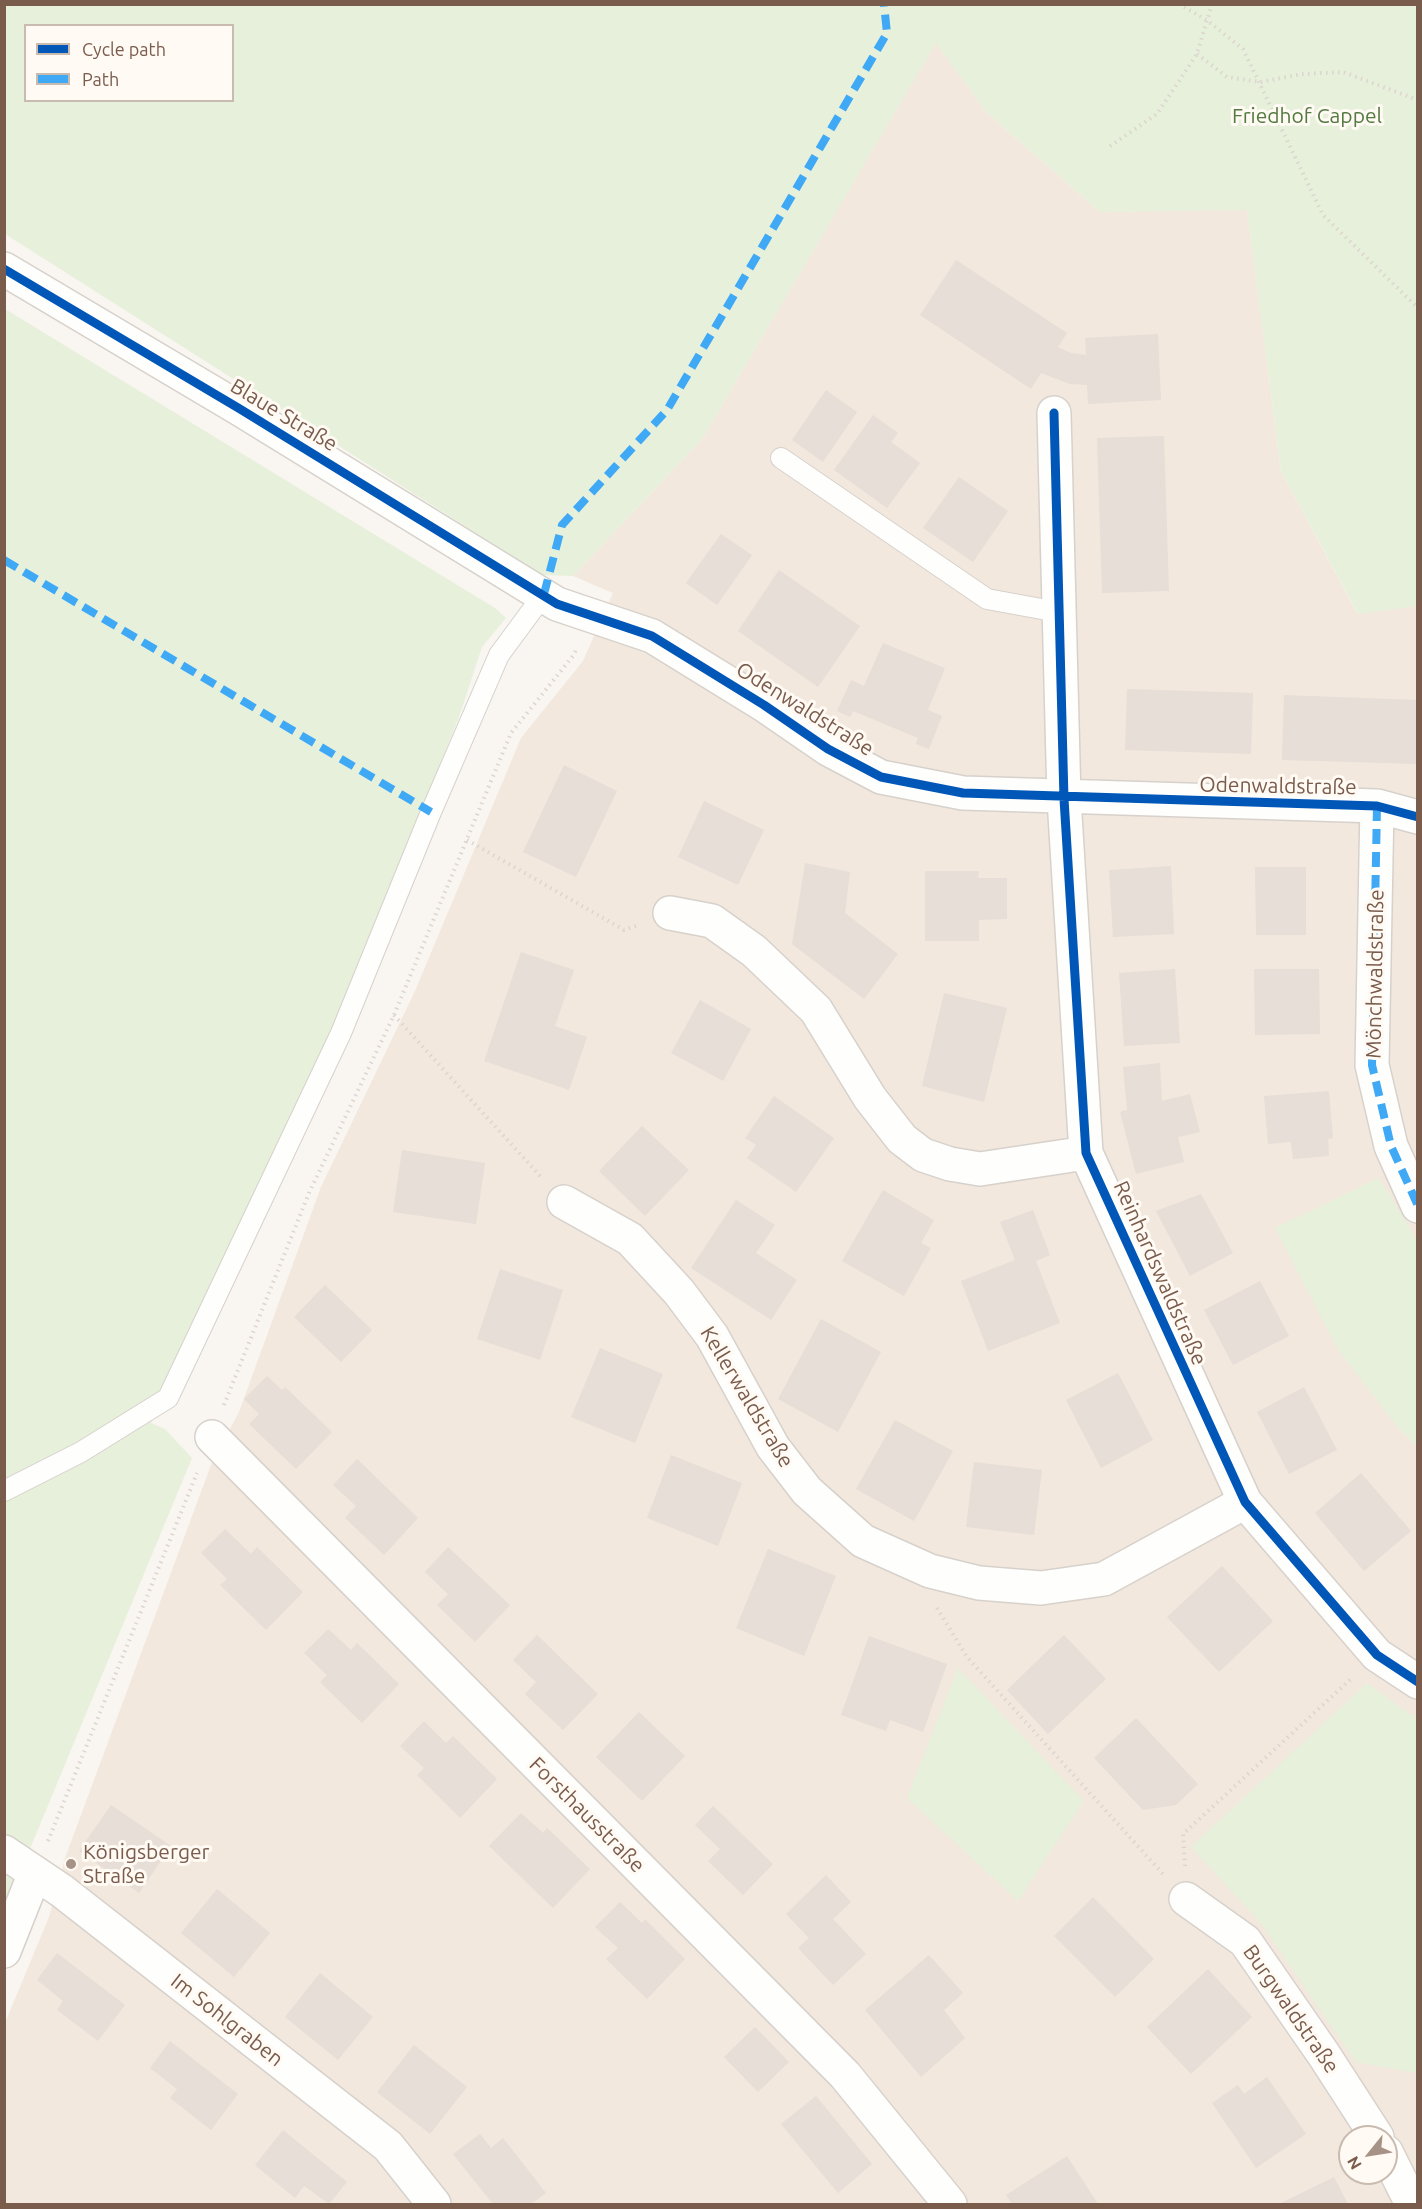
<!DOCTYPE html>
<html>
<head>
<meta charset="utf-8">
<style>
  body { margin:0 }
  #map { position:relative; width:1422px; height:2209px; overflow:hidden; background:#f9f5f0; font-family:Ubuntu,sans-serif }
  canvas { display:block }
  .frame { position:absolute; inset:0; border:6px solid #7a5c4d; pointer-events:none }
  .legend { position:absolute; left:24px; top:24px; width:210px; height:78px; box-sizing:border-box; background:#fffaf3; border:2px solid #cabbb1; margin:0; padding:8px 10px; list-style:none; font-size:18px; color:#7a5c4d }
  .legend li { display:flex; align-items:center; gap:12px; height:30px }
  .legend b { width:30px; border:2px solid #cabbb1 }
  .north { position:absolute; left:1338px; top:2125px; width:60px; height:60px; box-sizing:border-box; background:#fffaf3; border:2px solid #cabbb1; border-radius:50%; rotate:240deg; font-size:16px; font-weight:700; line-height:24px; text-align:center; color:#7a5c4d }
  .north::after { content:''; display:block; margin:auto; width:21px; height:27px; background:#a69286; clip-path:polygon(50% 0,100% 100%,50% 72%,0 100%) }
</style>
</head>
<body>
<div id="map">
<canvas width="1422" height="2209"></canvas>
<div class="frame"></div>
<ul class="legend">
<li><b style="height:8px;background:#0057b8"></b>Cycle path</li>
<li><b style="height:8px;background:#3fa9f5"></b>Path</li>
</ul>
<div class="north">N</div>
</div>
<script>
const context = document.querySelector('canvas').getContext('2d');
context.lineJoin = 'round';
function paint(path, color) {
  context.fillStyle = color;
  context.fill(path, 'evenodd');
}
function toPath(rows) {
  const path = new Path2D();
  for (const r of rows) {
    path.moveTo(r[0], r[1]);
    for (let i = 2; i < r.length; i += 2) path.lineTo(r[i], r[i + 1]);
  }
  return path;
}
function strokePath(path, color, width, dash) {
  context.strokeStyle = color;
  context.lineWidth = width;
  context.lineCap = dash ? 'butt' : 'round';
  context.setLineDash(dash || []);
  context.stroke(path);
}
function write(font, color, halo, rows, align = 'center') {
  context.font = font + ' Ubuntu,sans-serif';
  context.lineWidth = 6;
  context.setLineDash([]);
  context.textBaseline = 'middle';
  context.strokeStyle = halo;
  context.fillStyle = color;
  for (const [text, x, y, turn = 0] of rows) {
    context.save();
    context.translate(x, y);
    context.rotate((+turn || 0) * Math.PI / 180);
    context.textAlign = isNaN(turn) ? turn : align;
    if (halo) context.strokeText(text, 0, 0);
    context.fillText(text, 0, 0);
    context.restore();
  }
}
paint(toPath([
  [936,42,987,113,1100,212,1247,209,1281,471,1357,613,1417,606,1417,2204,5,2204,5,2023,49,1917,65,1858,211,1465,239,1412,321,1187,415,991,521,738,583,661,613,593,573,576,702,439],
  [1350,2137,1386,2137,1386,2173,1350,2173]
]), '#f2e8de');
paint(toPath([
  [4,5,1417,5,1417,606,1358,614,1281,471,1247,210,1100,212,987,113,936,43,702,439,573,576,542,575,5,234],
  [26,26,232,26,232,100,26,100],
  [5,309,495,608,506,618,482,647,459,717,334,1027,162,1390,151,1423,165,1429,192,1458,5,1909],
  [1379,1178,1417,1240,1417,1447,1399,1429,1337,1348,1275,1228],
  [958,1668,1084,1801,1018,1901,907,1798],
  [1367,1683,1408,1713,1417,1716,1417,2073,1356,2062,1260,1922,1191,1847]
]), '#e7f0db');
paint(toPath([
  [956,260,1067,333,1058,347,1071,353,1086,355,1085,338,1158,334,1161,400,1088,404,1087,385,1070,384,1041,373,1031,389,920,315],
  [826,390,857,412,823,462,792,440],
  [873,415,898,433,891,442,920,463,887,508,834,470],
  [1164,436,1169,591,1102,593,1097,438],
  [959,477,1008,511,973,562,923,528],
  [721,534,752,555,717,605,686,583],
  [779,570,860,626,818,687,738,631],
  [883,643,945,668,928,710,942,716,929,749,916,744,918,738,853,711,850,717,837,711,851,680,864,686],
  [1127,689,1253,693,1251,754,1125,750],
  [1284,695,1418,700,1418,764,1282,760],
  [564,765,617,791,576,877,523,852],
  [704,801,764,830,738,885,678,857],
  [805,863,850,872,845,913,898,954,864,999,792,944],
  [1171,866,1174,934,1113,937,1109,870],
  [1255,867,1306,867,1306,935,1256,935],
  [925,871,979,871,978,878,1007,878,1007,919,979,920,979,941,925,941],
  [521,952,574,970,555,1026,587,1037,569,1090,484,1061],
  [1175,969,1180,1043,1124,1046,1119,973],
  [1254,969,1319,969,1320,1034,1255,1035],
  [944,993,1007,1008,984,1102,922,1086],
  [700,1000,751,1029,723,1081,671,1053],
  [1160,1063,1162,1101,1190,1094,1200,1132,1178,1137,1184,1162,1136,1174,1120,1112,1127,1110,1123,1067],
  [1329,1091,1333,1138,1328,1139,1329,1156,1293,1159,1291,1142,1268,1144,1264,1096],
  [774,1096,834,1138,796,1192,747,1158,756,1145,745,1138],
  [642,1126,689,1170,645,1216,599,1171],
  [402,1150,485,1163,476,1224,393,1212],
  [883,1190,934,1220,921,1243,931,1248,904,1296,842,1261],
  [1201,1194,1233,1253,1190,1276,1156,1211],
  [736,1200,775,1225,756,1253,797,1280,771,1320,691,1268],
  [1033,1210,1050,1255,1036,1261,1060,1323,988,1351,961,1281,1015,1260,1000,1222],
  [500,1269,563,1290,540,1360,477,1339],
  [1260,1281,1289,1336,1233,1365,1204,1310],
  [325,1285,372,1330,341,1362,294,1317],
  [821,1319,881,1352,838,1432,778,1399],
  [600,1348,663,1374,635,1443,571,1417],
  [1118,1373,1153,1440,1101,1468,1066,1400],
  [267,1376,282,1390,285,1387,332,1432,296,1469,249,1424,259,1414,244,1399],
  [1304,1387,1337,1450,1289,1474,1257,1412],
  [895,1420,953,1451,914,1521,856,1489],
  [671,1455,742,1483,718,1546,647,1518],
  [357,1459,418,1518,384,1555,345,1518,356,1506,333,1485],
  [974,1462,1042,1470,1034,1535,966,1527],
  [1361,1473,1411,1531,1364,1571,1315,1513],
  [225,1529,251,1554,257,1547,303,1592,266,1630,220,1585,227,1579,201,1553],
  [448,1547,510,1605,475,1642,437,1605,448,1594,425,1572],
  [768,1549,836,1576,804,1656,736,1628],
  [1222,1566,1273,1621,1219,1672,1167,1617],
  [328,1629,351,1650,357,1643,399,1684,362,1723,320,1682,327,1675,304,1653],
  [537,1635,598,1694,563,1730,525,1694,536,1682,513,1660],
  [1064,1635,1106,1679,1048,1734,1007,1690],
  [869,1636,947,1664,923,1732,890,1720,886,1731,841,1715],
  [639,1712,685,1756,642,1801,596,1757],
  [1136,1718,1198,1784,1176,1805,1143,1810,1094,1758],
  [424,1721,446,1743,453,1736,497,1779,460,1818,417,1775,424,1768,400,1746],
  [111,1805,171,1846,139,1893,79,1851],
  [713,1806,773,1864,743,1895,708,1861,720,1849,695,1825],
  [521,1813,543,1833,547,1828,590,1869,553,1908,489,1846],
  [826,1875,851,1902,833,1919,866,1954,833,1985,798,1948,809,1938,786,1914],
  [217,1889,270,1933,234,1977,181,1933],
  [1093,1897,1154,1959,1115,1997,1054,1936],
  [620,1902,642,1923,645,1919,685,1959,647,1999,606,1959,618,1948,595,1927],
  [57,1953,125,2005,98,2041,57,2010,63,2001,37,1980],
  [929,1955,963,1993,944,2010,965,2038,921,2077,865,2010],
  [1208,1969,1252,2017,1191,2074,1147,2027],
  [320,1973,373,2017,338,2060,285,2017],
  [755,2027,789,2062,758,2092,724,2057],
  [170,2041,238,2094,211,2130,170,2098,177,2089,150,2068],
  [414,2045,467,2087,430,2134,377,2092],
  [1267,2077,1306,2134,1256,2168,1212,2103,1238,2085,1244,2094],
  [816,2096,872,2164,838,2193,781,2124],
  [283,2130,347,2182,329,2204,304,2186,295,2198,255,2165],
  [480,2134,491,2148,503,2138,546,2193,531,2204,493,2204,453,2154],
  [1067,2156,1098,2204,1012,2204,1006,2195],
  [1334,2177,1348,2204,1279,2204]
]), '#e6ded7');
const lane = toPath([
  [781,458,987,599,1058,612],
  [4,1491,81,1452,168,1398,341,1033,431,812,499,655,544,594]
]);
const street = toPath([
  [4,269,240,409,557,604,652,636,764,705,828,749,881,777,963,793,1377,806,1418,817],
  [1054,413,1064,799,1086,1153,1245,1502,1377,1655,1418,1682],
  [1377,806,1372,1065,1391,1146,1418,1206],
  [670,913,712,921,754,951,816,1010,870,1098,902,1139,923,1155,950,1164,980,1169,1086,1153],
  [564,1202,630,1239,679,1292,712,1336,773,1447,807,1491,863,1541,930,1571,979,1583,1041,1588,1104,1579,1245,1502],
  [212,1437,845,2075,950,2204],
  [4,1852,62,1891,388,2146,434,2204],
  [1186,1899,1245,1941,1324,2055,1377,2137],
  [4,1951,35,1873],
  [1386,2152,1412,2204]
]);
strokePath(lane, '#d7d1cb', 22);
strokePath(street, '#d7d1cb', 36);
strokePath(toPath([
  [1179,4,1208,21,1243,49,1323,215,1418,308],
  [1197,54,1227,77,1261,82,1302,74,1343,72,1418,100],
  [1110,146,1157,114,1197,54,1212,4],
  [467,840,624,930,639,925],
  [394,1015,541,1177],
  [224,1405,309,1193,394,1015,511,733,573,656,577,648],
  [937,1608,967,1657,1163,1874],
  [48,1841,197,1473],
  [1185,1866,1183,1834,1352,1678]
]), '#dcd5d0', 4, [1.5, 4.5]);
strokePath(lane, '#fefefd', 20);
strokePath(street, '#fefefd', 33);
strokePath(toPath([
  [4,560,431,812],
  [544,594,562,525,667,410,887,33,884,4],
  [1377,806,1372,1065,1391,1146,1418,1206]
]), '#3fa9f5', 8, [15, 8]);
strokePath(toPath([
  [4,269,240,409,557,604,652,636,764,705,828,749,881,777,963,793,1377,806,1418,817],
  [1054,413,1064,799,1086,1153,1245,1502,1377,1655,1418,1682]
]), '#0057b8', 9);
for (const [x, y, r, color] of [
  [71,1864,6,"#a69286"]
]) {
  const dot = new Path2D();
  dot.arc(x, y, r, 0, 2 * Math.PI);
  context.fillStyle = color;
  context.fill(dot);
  strokePath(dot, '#fffaf3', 2);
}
write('21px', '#537a41', '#fffaf3', [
  ["Friedhof Cappel",1307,116]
]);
write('21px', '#7a5c4d', '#fffaf3', [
  ["Blaue Straße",284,415,31],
  ["Odenwaldstraße",805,709,32],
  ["Odenwaldstraße",1278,786,1],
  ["Mönchwaldstraße",1375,974,-89],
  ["Reinhardswaldstraße",1160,1273,66],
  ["Kellerwaldstraße",747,1397,59],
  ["Forsthausstraße",587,1815,45],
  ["Burgwaldstraße",1291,2009,55],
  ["Im Sohlgraben",227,2020,38]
]);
write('21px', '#7a5c4d', '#fffaf3', [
  ["Königsberger",83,1852],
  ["Straße",83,1876]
], 'left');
</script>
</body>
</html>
